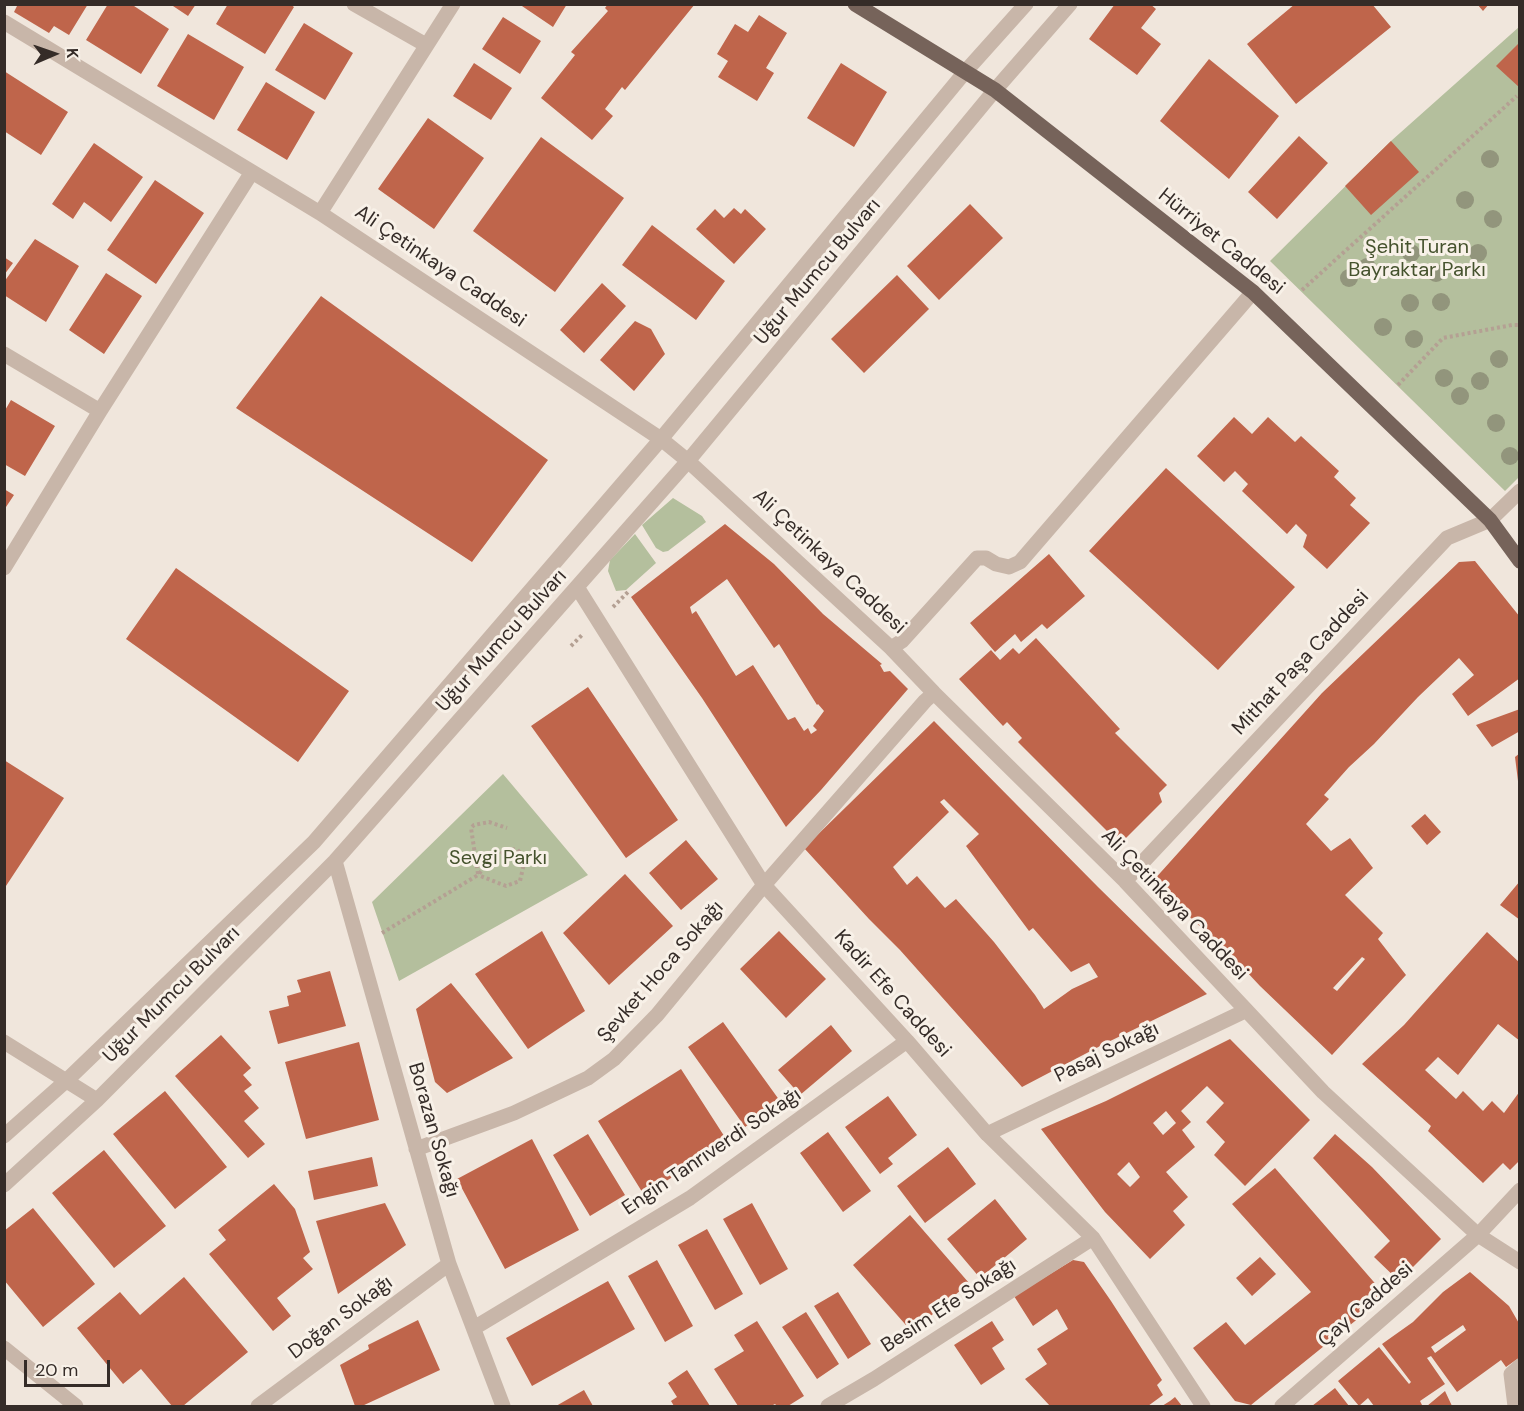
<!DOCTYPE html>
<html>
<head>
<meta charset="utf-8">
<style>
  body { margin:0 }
  #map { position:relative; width:1524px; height:1411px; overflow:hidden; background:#f0e6dc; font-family:"DM Sans",sans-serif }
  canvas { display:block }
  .frame { position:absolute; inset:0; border:6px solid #352c28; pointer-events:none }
  .north { position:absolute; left:24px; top:24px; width:60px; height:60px; -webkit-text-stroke:4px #f8f1e8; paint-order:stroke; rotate:88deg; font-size:16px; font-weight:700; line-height:24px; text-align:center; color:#352c28 }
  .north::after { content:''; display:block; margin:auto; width:21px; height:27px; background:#352c28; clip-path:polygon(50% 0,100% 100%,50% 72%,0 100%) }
  .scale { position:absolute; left:24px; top:1360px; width:86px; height:27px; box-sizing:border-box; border:3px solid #352c28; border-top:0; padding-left:8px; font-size:18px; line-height:21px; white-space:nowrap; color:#352c28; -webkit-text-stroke:4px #f8f1e8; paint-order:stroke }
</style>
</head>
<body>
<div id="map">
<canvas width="1524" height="1411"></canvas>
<div class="frame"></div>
<div class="north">K</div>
<div class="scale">20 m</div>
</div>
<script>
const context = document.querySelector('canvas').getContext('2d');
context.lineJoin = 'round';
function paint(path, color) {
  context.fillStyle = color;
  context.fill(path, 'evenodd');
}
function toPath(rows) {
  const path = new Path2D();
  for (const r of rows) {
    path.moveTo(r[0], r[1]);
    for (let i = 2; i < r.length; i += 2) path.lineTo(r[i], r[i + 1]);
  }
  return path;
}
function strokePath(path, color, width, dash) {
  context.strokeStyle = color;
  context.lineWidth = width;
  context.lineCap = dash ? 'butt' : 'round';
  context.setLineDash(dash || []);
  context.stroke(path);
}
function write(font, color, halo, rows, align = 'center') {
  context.font = font + ' "DM Sans",sans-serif';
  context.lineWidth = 6;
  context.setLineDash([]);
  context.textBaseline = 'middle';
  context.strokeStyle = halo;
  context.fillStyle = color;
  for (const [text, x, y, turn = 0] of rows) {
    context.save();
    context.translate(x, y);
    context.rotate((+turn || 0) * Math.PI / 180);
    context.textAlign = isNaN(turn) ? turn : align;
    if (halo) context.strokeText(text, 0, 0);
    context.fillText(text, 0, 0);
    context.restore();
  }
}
paint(toPath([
  [1519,27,1520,476,1505,491,1270,261,1391,141],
  [673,498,702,516,706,522,668,551,663,552,656,548,642,525],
  [635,534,656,563,626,590,616,591,608,571,610,560],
  [503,774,588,875,399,981,372,902]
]), '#b4bf9d');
paint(toPath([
  [18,4,88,4,69,35,54,26,49,33,14,12],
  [108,4,131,4,169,29,141,74,86,40],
  [170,4,196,4,188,16],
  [228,4,290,4,294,7,265,54,216,24],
  [519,4,567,4,553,27],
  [608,4,695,4,625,90,622,87,605,109,613,116,592,140,541,98,575,55,571,52,608,11,605,8],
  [1115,4,1150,4,1156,9,1141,28,1161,44,1137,75,1089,39],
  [1295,4,1372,4,1391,27,1296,104,1247,44],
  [1477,4,1489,4,1483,11],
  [759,15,787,33,766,68,774,73,757,101,718,77,728,61,717,54,735,24,748,32],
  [503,17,541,41,520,74,482,49],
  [304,23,353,53,325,100,275,70],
  [188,34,244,67,214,120,157,86],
  [1520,42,1520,88,1496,66],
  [1209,59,1279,116,1229,179,1160,121],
  [474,63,512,88,491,120,453,96],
  [841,63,887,92,854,147,807,118],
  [4,71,68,112,41,155,4,131],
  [266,82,315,112,287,160,237,130],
  [428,118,484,158,434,229,378,189],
  [1299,136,1328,163,1277,219,1248,192],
  [541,137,624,198,555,292,473,231],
  [1391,141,1419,172,1371,215,1345,186],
  [94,143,143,177,111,222,84,202,73,219,52,204],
  [155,180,204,213,156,284,107,250],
  [970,204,1003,238,939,300,907,266],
  [734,208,741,214,745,209,766,229,734,264,696,229,715,209,724,218],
  [652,225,725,281,696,320,622,265],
  [35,239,79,266,46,322,4,295,4,282],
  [4,257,13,263,4,275],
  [106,273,142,296,104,354,69,330],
  [897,275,929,309,864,373,831,339],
  [602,283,626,306,584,353,560,330],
  [321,296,548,460,472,562,236,408],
  [635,321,651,329,665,354,634,391,600,360],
  [11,400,55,426,25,476,4,464,4,412],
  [1234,417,1252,434,1268,417,1295,442,1301,436,1339,471,1334,477,1356,498,1350,505,1370,523,1327,569,1303,547,1307,535,1296,524,1287,534,1242,491,1248,484,1235,471,1224,482,1197,456],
  [1166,468,1295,587,1218,670,1089,551],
  [4,489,14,495,4,510],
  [725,524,774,564,823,614,882,664,880,665,884,672,890,671,908,689,821,790,786,827,702,698,631,597],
  [727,579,774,648,779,644,817,705,818,704,824,711,813,726,817,730,811,734,808,728,804,731,795,717,788,720,753,665,736,676,696,611,692,614,690,607],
  [1049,554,1085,596,1047,629,1042,624,1021,642,1015,634,995,652,970,623],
  [1475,561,1520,617,1520,678,1468,716,1452,694,1474,675,1459,658,1418,697,1374,744,1349,767,1324,795,1329,799,1306,824,1331,851,1350,838,1373,868,1345,895,1383,933,1378,939,1406,975,1332,1055,1260,986,1230,954,1152,882,1322,693,1459,562],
  [1362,957,1365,959,1337,991,1333,988],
  [176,568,349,691,298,762,126,639],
  [1036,638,1120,729,1115,733,1167,785,1159,793,1162,802,1120,844,1018,742,1022,738,1007,722,1003,726,959,679,991,650,1000,660,1013,648,1019,654],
  [588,687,678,820,626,858,531,726],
  [1520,709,1520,731,1492,747,1476,725],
  [934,721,1098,887,1207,994,1104,1044,1022,1087,900,950,869,919,804,848],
  [944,799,979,834,966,846,1029,931,1033,928,1071,972,1089,963,1098,977,1072,989,1044,1009,1035,995,994,942,956,899,945,908,917,876,907,885,893,867,949,812,940,802],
  [1520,753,1520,780,1518,781,1515,757],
  [4,760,64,798,4,889],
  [1425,814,1441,832,1427,845,1411,826],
  [686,840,718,879,681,910,649,873],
  [625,874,673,926,609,985,563,933],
  [1520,881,1520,920,1500,905],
  [542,931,585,1011,528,1049,475,974],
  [779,931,826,979,786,1018,740,969],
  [1487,932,1520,963,1520,1041,1498,1024,1458,1075,1438,1057,1425,1070,1456,1099,1463,1091,1483,1111,1492,1101,1504,1113,1520,1091,1520,1160,1510,1170,1503,1163,1483,1183,1428,1131,1431,1126,1362,1064,1404,1025],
  [330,971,346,1026,278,1044,269,1011,289,1006,287,996,301,992,297,980],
  [451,983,513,1058,447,1093,435,1082,416,1009],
  [723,1022,780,1101,745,1127,688,1047],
  [831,1025,852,1051,800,1095,778,1070],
  [221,1035,251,1068,243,1075,252,1085,244,1091,259,1108,244,1121,265,1144,248,1158,175,1076],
  [1230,1039,1310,1120,1245,1186,1214,1155,1225,1142,1206,1122,1224,1103,1207,1086,1181,1111,1191,1122,1182,1130,1195,1147,1166,1172,1188,1197,1173,1211,1185,1225,1150,1259,1105,1212,1041,1129,1106,1101],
  [1166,1111,1176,1123,1163,1135,1153,1123],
  [1129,1162,1140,1177,1130,1187,1117,1174],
  [359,1042,379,1120,306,1139,285,1062],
  [681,1069,728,1142,644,1195,598,1121],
  [165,1091,227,1167,175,1209,113,1134],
  [888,1096,917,1135,888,1158,893,1164,880,1174,845,1127],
  [828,1132,871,1191,843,1212,800,1153],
  [588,1134,625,1195,590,1216,553,1155],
  [1335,1134,1372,1167,1441,1239,1399,1281,1374,1257,1390,1241,1313,1158],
  [532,1139,579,1230,505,1269,457,1179],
  [948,1147,976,1184,925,1223,897,1186],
  [104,1150,166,1226,114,1268,52,1193],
  [372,1157,378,1186,314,1200,308,1171],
  [1275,1168,1386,1296,1251,1405,1235,1401,1193,1348,1226,1322,1245,1345,1311,1292,1232,1204],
  [274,1184,295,1209,310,1252,303,1258,313,1269,277,1298,291,1316,273,1331,209,1254,226,1240,218,1230],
  [995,1199,1027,1239,980,1278,947,1239],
  [385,1203,406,1245,338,1294,316,1221],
  [752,1203,788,1269,760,1285,723,1219],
  [33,1208,95,1284,43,1327,4,1280,4,1231],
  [910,1215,969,1283,912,1332,853,1265],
  [707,1229,743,1294,715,1310,678,1245],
  [1260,1257,1276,1274,1252,1296,1236,1278],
  [657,1260,693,1326,665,1342,628,1276],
  [1073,1260,1084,1262,1111,1301,1162,1380,1157,1385,1163,1395,1148,1406,1050,1406,1025,1379,1047,1364,1037,1349,1068,1329,1057,1309,1033,1326,1014,1296],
  [1470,1272,1509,1306,1520,1325,1520,1357,1506,1367,1501,1360,1457,1392,1431,1356,1427,1358,1445,1384,1420,1401,1422,1405,1420,1406,1374,1406,1368,1398,1359,1406,1338,1381,1379,1347,1409,1384,1411,1382,1382,1344,1413,1322,1443,1292],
  [1463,1325,1466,1330,1435,1353,1431,1347],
  [184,1277,248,1352,183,1406,172,1406,141,1369,123,1384,77,1328,120,1292,140,1315],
  [608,1281,635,1329,532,1386,506,1338],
  [838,1292,871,1344,848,1359,814,1306],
  [806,1312,839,1364,817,1379,782,1327],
  [418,1320,440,1370,362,1406,355,1406,340,1365,369,1349,368,1345],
  [757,1321,804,1396,788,1406,777,1406,775,1404,771,1406,738,1406,714,1369,744,1351,734,1335],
  [992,1321,1004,1340,992,1348,1005,1369,981,1385,954,1345],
  [687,1370,710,1406,674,1406,671,1401,677,1397,668,1383],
  [1335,1388,1349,1406,1312,1406],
  [584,1390,593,1406,556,1406],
  [1445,1391,1452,1406,1427,1406],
  [1175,1397,1182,1406,1162,1406,1170,1401]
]), '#bf654b');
strokePath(toPath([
  [1302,290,1517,96],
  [1398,385,1443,338,1512,325,1520,325],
  [613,607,628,592],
  [571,646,583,634],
  [478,874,471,828,474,825,489,822,507,828],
  [382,933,478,875,493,857,509,850,517,849,522,855,523,868,520,881,506,886,478,875]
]), '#b4a093', 4, [3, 3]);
strokePath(toPath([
  [354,4,426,45],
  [4,22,320,213,661,439,688,461,891,648,934,693,1125,881,1323,1092,1478,1235,1520,1262],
  [320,213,453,4],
  [4,354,100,411],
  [4,568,100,411,252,172],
  [577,587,764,885,907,1041,987,1134,1093,1238,1203,1406],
  [891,648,902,641,977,558,986,558,996,564,1009,567,1020,562,1253,292],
  [335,861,449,1264,503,1406],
  [1125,881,1447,538,1490,520,1520,491],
  [4,1042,97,1100],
  [987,1134,1245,1011],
  [4,1136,66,1081,314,842,661,439,965,72,1026,4],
  [416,1149,514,1113,588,1078,614,1059,657,1015,764,885,925,701,934,693],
  [4,1185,97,1100,335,861,688,461,995,90,1070,4],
  [474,1328,690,1198,907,1041],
  [4,1348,76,1406],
  [258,1406,449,1264],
  [828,1406,874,1379,1093,1238],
  [1282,1406,1478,1235,1520,1190],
  [1515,1406,1511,1374,1520,1366]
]), '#c8b6a9', 15);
strokePath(toPath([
  [855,4,995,90,1253,292,1490,520,1520,561]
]), '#76635a', 15);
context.fillStyle = '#92957c';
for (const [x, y] of [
  [1490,159],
  [1465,200],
  [1493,219],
  [1411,253],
  [1478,253],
  [1367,267],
  [1436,273],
  [1349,278],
  [1441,302],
  [1410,303],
  [1383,327],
  [1414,339],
  [1499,359],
  [1444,378],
  [1480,381],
  [1460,396],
  [1496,423],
  [1510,456]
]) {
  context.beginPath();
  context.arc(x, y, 9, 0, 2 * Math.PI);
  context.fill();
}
write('20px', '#352c28', '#f8f1e8', [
  ["Hürriyet Caddesi",1221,242,39],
  ["Ali Çetinkaya Caddesi",440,267,34],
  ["Uğur Mumcu Bulvarı",818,272,-50],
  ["Ali Çetinkaya Caddesi",829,562,43],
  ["Uğur Mumcu Bulvarı",502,641,-48],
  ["Mithat Paşa Caddesi",1301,663,-47],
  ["Ali Çetinkaya Caddesi",1174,905,46],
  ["Şevket Hoca Sokağı",661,972,-49],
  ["Kadir Efe Caddesi",892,994,48],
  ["Uğur Mumcu Bulvarı",172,995,-45],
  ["Pasaj Sokağı",1107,1053,-26],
  ["Borazan Sokağı",433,1130,74],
  ["Engin Tanrıverdi Sokağı",712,1152,-34],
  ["Çay Caddesi",1366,1305,-41],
  ["Besim Efe Sokağı",949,1306,-33],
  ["Doğan Sokağı",341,1318,-37]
]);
write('20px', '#45522d', '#f8f1e8', [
  ["Şehit Turan",1417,248],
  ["Bayraktar Parkı",1417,271],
  ["Sevgi Parkı",498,859]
]);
</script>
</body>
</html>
